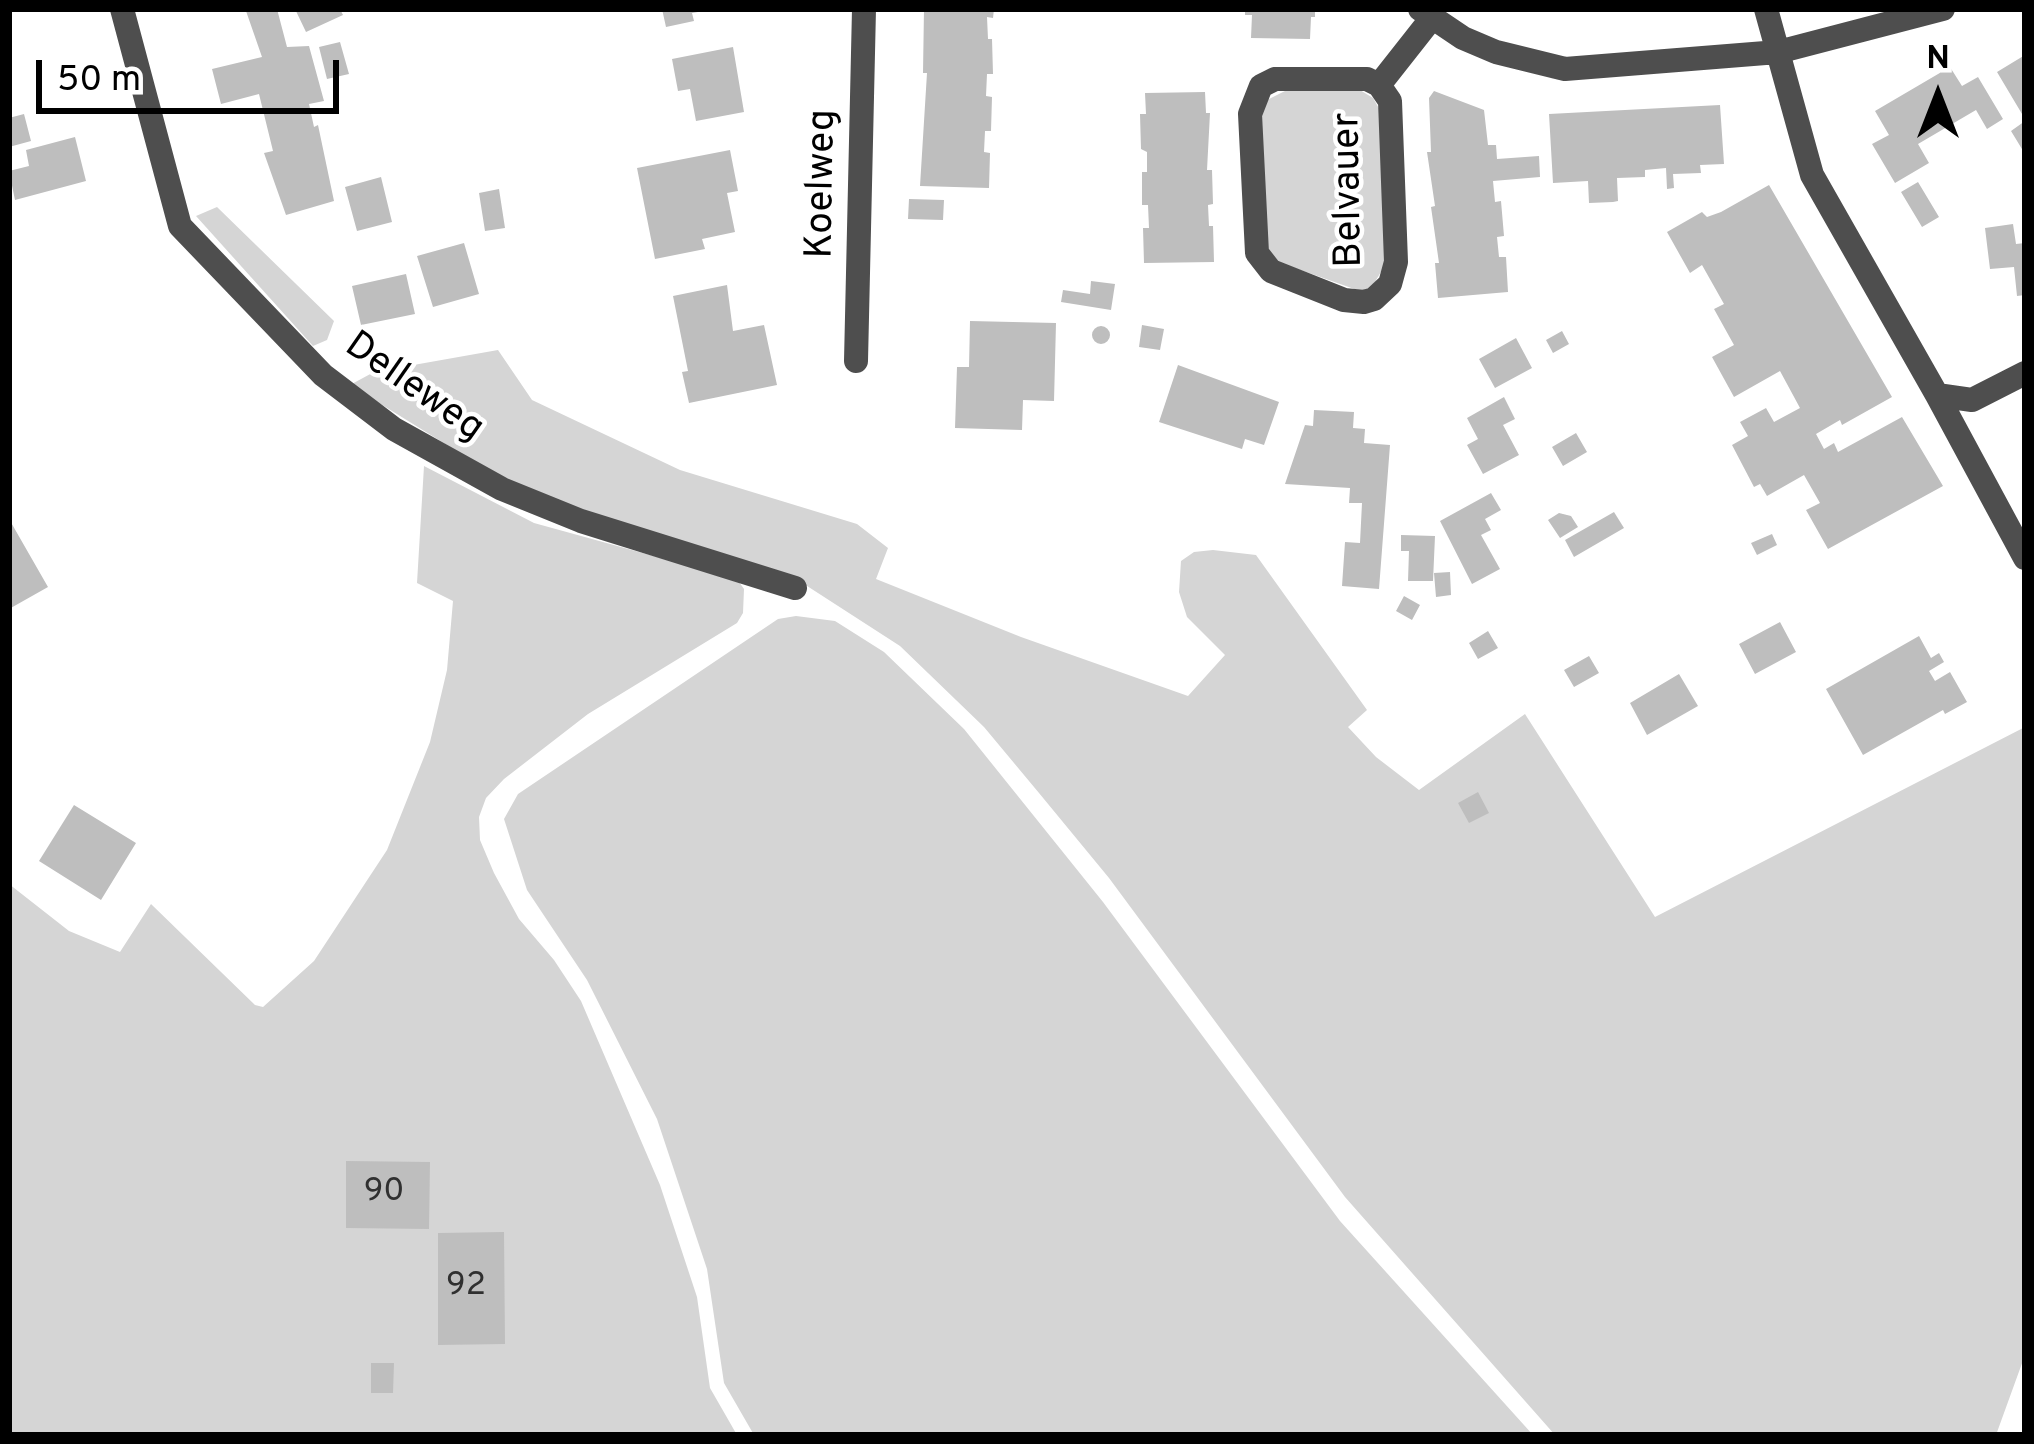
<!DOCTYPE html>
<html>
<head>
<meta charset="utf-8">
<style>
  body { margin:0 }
  #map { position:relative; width:2034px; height:1444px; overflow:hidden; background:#fff; font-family:Overpass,sans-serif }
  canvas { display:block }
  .frame { position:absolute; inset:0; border:12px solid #000; pointer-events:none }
  .north { position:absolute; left:1878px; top:36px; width:120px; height:120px; -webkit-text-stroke:9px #fff; paint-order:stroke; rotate:0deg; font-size:33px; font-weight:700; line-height:48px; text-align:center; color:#000 }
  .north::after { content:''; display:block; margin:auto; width:42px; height:54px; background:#000; clip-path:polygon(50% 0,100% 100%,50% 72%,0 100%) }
  .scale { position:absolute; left:36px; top:60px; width:303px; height:54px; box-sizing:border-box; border:6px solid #000; border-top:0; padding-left:15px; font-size:36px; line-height:42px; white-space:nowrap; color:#000; -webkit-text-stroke:9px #fff; paint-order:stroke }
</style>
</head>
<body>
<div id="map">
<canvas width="2034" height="1444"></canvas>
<div class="frame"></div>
<div class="north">N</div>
<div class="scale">50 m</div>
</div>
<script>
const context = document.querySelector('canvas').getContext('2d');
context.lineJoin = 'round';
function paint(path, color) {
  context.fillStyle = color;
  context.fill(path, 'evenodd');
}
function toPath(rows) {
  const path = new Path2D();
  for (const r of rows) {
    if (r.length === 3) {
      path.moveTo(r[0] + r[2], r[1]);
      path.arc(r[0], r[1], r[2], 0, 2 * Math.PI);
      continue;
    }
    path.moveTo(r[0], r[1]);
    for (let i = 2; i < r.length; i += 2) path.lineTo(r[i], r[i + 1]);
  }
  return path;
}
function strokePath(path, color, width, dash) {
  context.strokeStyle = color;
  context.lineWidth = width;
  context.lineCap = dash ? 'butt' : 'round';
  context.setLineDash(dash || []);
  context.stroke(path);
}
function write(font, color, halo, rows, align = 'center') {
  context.font = font + ' Overpass,sans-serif';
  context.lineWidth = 9;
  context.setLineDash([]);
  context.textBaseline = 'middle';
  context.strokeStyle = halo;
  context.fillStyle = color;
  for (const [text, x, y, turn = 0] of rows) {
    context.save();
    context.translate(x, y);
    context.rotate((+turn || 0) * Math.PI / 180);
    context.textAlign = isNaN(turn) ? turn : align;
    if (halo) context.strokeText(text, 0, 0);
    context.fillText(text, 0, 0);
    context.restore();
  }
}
paint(toPath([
  [1360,90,1373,98,1381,112,1385,265,1372,287,1360,291,1275,261,1267,253,1260,119,1267,100,1285,91],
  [217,207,334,321,327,340,313,346,196,216],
  [498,350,532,400,680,470,857,524,888,548,876,579,1021,637,1188,696,1225,655,1187,617,1179,592,1181,561,1194,552,1213,550,1256,555,1367,710,1348,727,1376,757,1419,790,1525,714,1655,917,2025,727,2025,1355,1996,1435,1555,1435,1345,1197,1109,878,1039,793,984,727,900,646,804,584,590,515,510,484,350,385,374,372],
  [424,466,534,523,737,579,744,589,743,613,737,623,588,714,504,779,486,798,479,817,480,840,494,873,519,919,554,960,581,1001,660,1185,697,1297,710,1388,737,1435,9,1435,9,884,69,931,120,952,151,904,255,1005,263,1007,314,961,387,850,430,742,447,670,453,601,417,583],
  [796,616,835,621,884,652,964,729,1103,902,1340,1221,1533,1435,754,1435,724,1383,707,1269,657,1119,587,980,527,890,504,819,518,794,778,619]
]), '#d5d5d5');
paint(toPath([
  [255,9,277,9,287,47,309,46,324,101,309,104,314,127,318,125,334,201,286,215,264,153,273,151,259,94,221,104,212,69,262,57,246,11],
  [295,9,340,9,343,15,306,32],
  [662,9,703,9,704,11,692,13,694,21,666,27],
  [924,9,994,9,993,18,987,17,988,39,992,39,993,74,987,74,986,96,992,97,991,131,985,131,984,152,990,153,989,188,920,186,927,73,923,73],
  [1245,9,1315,9,1315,17,1311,17,1310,39,1251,38,1252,15,1245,15],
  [340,42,349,74,327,79,319,47],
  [733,47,744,112,696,121,690,89,678,91,672,59],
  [2025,55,2025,119,1997,72],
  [1950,67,1962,86,1978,77,2003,119,1987,129,1976,110,1918,144,1929,163,1895,183,1872,144,1889,135,1875,111],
  [1434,91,1484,110,1488,145,1496,145,1497,159,1539,156,1540,177,1493,181,1495,202,1501,201,1504,236,1497,237,1499,257,1506,257,1508,292,1438,298,1435,263,1439,263,1431,207,1435,206,1427,152,1431,152,1429,98],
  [1205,92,1206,113,1210,113,1207,170,1212,170,1213,204,1208,205,1209,226,1213,226,1214,262,1144,263,1143,228,1149,228,1148,205,1142,205,1142,172,1147,172,1147,152,1141,149,1140,114,1146,114,1145,93],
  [1720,105,1724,164,1700,165,1701,173,1673,174,1674,188,1667,189,1666,168,1645,170,1645,177,1617,178,1618,201,1613,202,1589,203,1588,181,1553,183,1549,114],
  [24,114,31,141,9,147,9,118],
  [2025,121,2025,154,2011,131],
  [75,137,86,181,15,200,9,171,29,166,26,150],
  [730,150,738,191,727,193,735,232,702,239,705,249,655,259,637,168],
  [381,177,392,222,357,231,345,187],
  [1918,182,1939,217,1922,227,1901,192],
  [1769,185,1892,397,1842,425,1840,420,1816,434,1824,449,1834,443,1838,452,1902,417,1943,486,1828,549,1806,510,1820,503,1804,475,1767,496,1760,484,1754,487,1732,445,1748,436,1740,422,1766,408,1774,422,1800,408,1780,371,1734,397,1712,357,1734,345,1714,309,1724,304,1702,265,1690,273,1667,232,1702,212,1707,217,1721,212],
  [499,189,505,228,485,231,479,193],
  [909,199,944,200,943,220,908,219],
  [2013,224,2016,244,2025,243,2025,295,2017,296,2014,267,1990,269,1985,228],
  [464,243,479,294,433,307,417,256],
  [406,274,415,314,361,325,352,286],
  [1091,281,1115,284,1111,310,1061,302,1063,290,1090,294],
  [727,285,733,331,764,325,777,385,689,403,682,372,688,371,673,296],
  [970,321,1056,323,1054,401,1023,400,1022,430,955,428,957,367,969,367],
  [1142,325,1164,329,1160,350,1139,347],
  [1101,335,9],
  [1562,331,1569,344,1553,353,1546,340],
  [1516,338,1532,368,1495,388,1479,359],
  [1178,365,1279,402,1264,445,1245,439,1242,449,1159,422],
  [1504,397,1515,419,1503,425,1519,455,1483,474,1467,445,1478,439,1467,418],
  [1314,410,1354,412,1353,428,1365,429,1364,443,1390,445,1379,589,1342,586,1345,542,1360,543,1362,503,1349,503,1350,488,1285,484,1305,425,1313,426],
  [1576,433,1587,452,1563,466,1552,447],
  [1491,493,1501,510,1485,519,1491,530,1481,535,1500,569,1472,584,1440,521],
  [1614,512,1624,528,1574,557,1565,540],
  [1559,513,1571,516,1578,527,1560,538,1548,520],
  [9,519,48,587,9,609],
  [1772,534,1777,545,1757,555,1751,543],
  [1401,535,1435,536,1433,581,1408,581,1409,551,1401,551],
  [1450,572,1451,595,1436,597,1434,573],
  [1404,596,1420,605,1412,620,1396,611],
  [1780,622,1796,652,1755,674,1739,644],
  [1488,631,1498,648,1478,659,1469,643],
  [1919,636,1931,658,1939,653,1944,662,1929,671,1935,681,1950,672,1967,702,1945,714,1943,710,1863,755,1826,689],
  [1589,656,1599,673,1574,687,1564,670],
  [1679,674,1698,706,1647,735,1630,703],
  [1478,792,1489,813,1469,823,1458,803],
  [74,805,136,843,101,900,39,861],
  [346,1161,430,1162,429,1229,346,1228],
  [504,1232,505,1344,438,1345,438,1233],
  [371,1363,394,1363,393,1393,371,1393]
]), '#bebebe');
strokePath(toPath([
  [122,9,180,226,323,375,394,429,502,489,581,521,795,588],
  [1420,9,1463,38,1496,52,1565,69,1778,52,1943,9],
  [1766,9,1812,175,1937,395,1972,400,2025,373],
  [1275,79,1367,79,1379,85,1390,101,1396,262,1390,284,1374,299,1364,302,1344,300,1271,271,1257,253,1250,114,1261,86,1275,79],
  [1379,85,1431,19],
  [856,361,864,9],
  [1937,395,2025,558]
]), '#4e4e4e', 24);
write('33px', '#303030', null, [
  ["90",384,1193],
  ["92",466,1287]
]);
write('39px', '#000', '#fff', [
  ["Koelweg",824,184,-89],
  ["Belvauer",1351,190,-91],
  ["Delleweg",413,389,35]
]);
</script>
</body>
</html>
